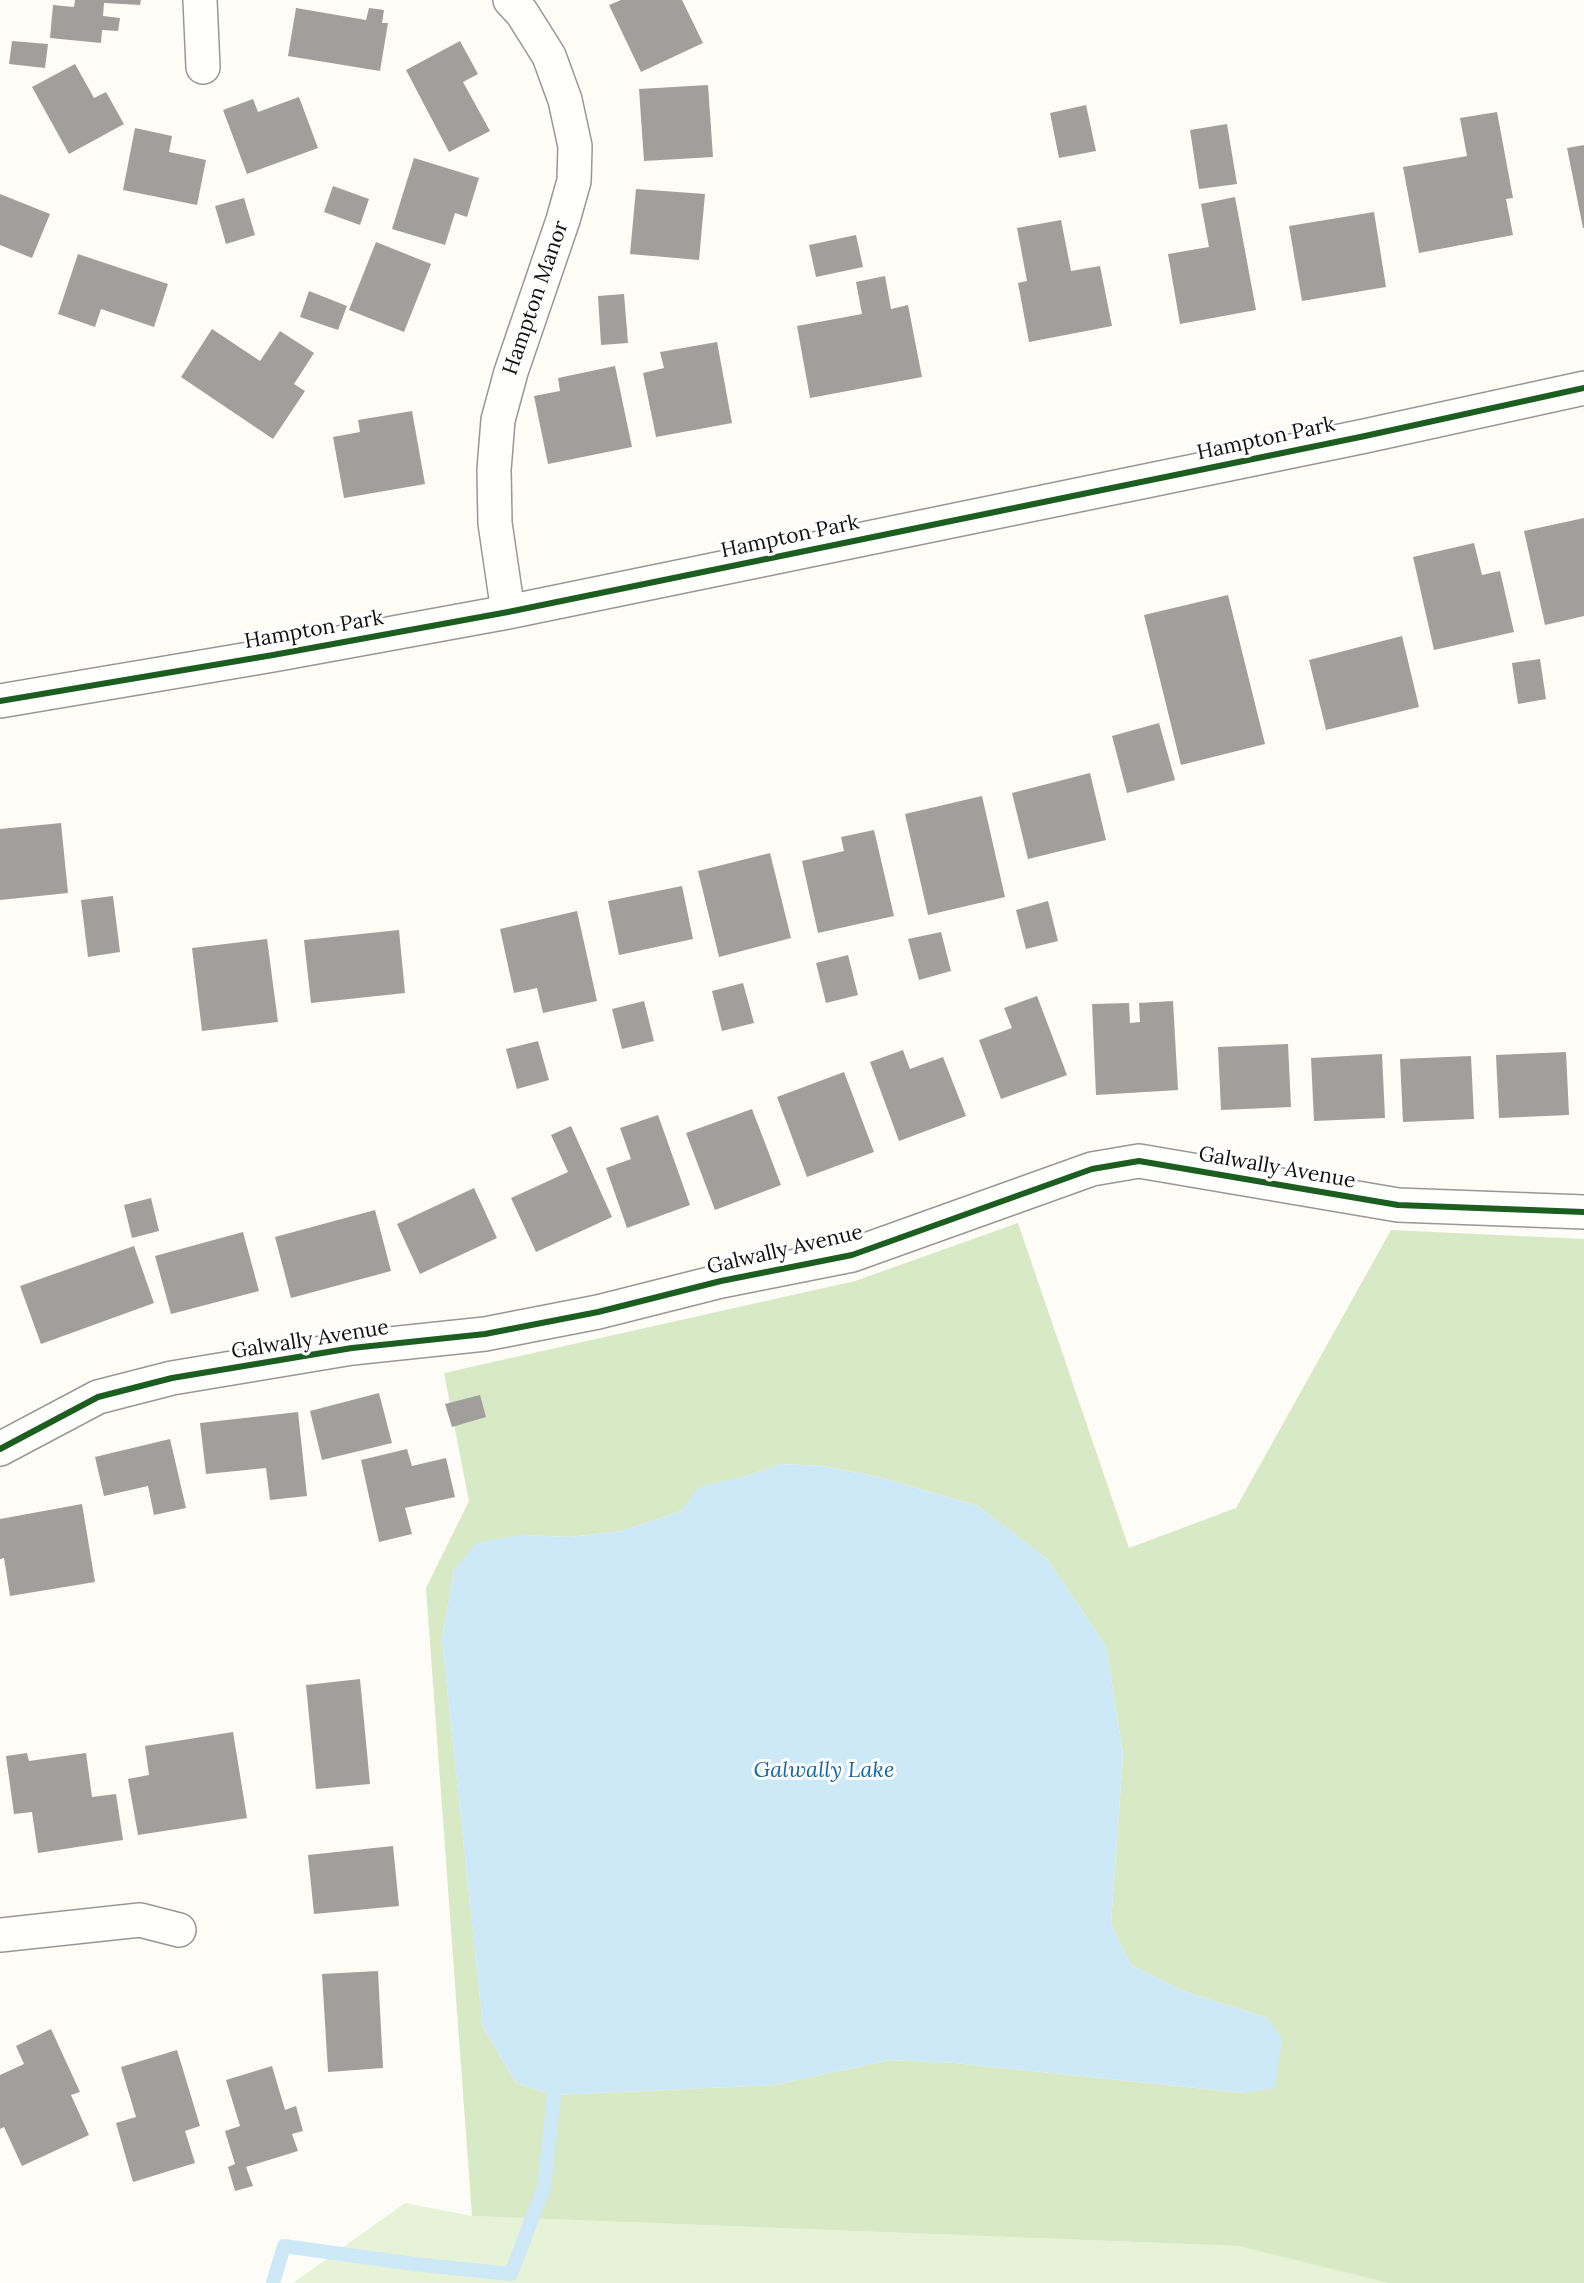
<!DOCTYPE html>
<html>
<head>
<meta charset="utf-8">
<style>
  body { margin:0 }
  canvas { display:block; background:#fdfcf7 }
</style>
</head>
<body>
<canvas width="1584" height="2283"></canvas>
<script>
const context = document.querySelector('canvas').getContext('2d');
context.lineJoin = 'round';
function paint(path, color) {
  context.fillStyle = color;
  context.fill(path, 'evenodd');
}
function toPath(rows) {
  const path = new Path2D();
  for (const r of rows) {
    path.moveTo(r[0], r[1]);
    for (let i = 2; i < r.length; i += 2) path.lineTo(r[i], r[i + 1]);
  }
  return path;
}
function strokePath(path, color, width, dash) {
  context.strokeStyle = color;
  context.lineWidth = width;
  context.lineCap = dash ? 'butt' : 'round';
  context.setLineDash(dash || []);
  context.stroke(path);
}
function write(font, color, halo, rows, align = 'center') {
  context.font = font + ' Lora,serif';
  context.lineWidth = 6;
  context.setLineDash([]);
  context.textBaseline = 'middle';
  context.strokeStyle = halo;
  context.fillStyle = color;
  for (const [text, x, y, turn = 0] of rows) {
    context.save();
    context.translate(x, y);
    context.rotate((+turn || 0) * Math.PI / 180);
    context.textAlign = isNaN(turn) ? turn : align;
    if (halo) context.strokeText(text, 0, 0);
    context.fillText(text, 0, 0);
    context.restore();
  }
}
paint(toPath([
  [405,2203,472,2216,1238,2246,1388,2283,293,2283]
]), '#e7f3d7');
paint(toPath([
  [1018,1223,1129,1548,1236,1508,1391,1230,1584,1239,1584,2283,1388,2283,1238,2246,472,2216,426,1588,469,1501,444,1373,855,1281],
  [781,1464,823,1466,883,1478,978,1506,1047,1559,1106,1646,1123,1754,1111,1924,1131,1965,1183,1991,1268,2018,1245,2093,955,2063,889,2060,774,2085,554,2095,516,2083,483,2027,442,1639,454,1570,521,1535,570,1537,622,1531,681,1511,746,1476]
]), '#d8eac5');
paint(toPath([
  [781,1464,823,1466,883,1478,978,1506,1047,1559,1106,1646,1123,1754,1111,1924,1131,1965,1183,1991,1268,2018,1282,2039,1275,2088,1245,2093,955,2063,889,2060,774,2085,554,2095,516,2083,483,2027,442,1639,454,1570,476,1543,521,1535,570,1537,622,1531,681,1511,699,1487,746,1476]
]), '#cde8f7');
strokePath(toPath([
  [273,2283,284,2246,414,2264,511,2274,544,2187,554,2095]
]), '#cde8f7', 14);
paint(toPath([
  [75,0,141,0,140,5,104,3,103,16,120,18,118,31,102,30,101,43,50,38,53,5,74,7],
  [621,0,682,0,703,43,641,72,609,5],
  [296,8,366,20,369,8,384,10,382,23,388,23,380,71,288,56],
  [12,41,48,44,45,68,9,64],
  [460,41,478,74,463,82,490,131,449,152,406,70],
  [75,64,94,98,106,92,124,124,69,154,32,87],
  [708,85,713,157,644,161,639,89],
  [299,97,318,148,247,174,223,110,253,99,258,112],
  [1086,105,1096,151,1059,158,1050,113],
  [1497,112,1513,198,1506,199,1513,235,1419,253,1403,167,1467,156,1460,118],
  [1227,124,1237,184,1199,189,1190,130],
  [135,128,172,136,169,152,206,160,197,205,123,190],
  [1584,145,1584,228,1583,228,1567,148],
  [414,158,479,178,467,217,455,213,445,245,392,229],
  [333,186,369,199,360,225,324,212],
  [636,189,705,194,699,260,630,254],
  [0,194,50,214,32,258,0,245],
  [1235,197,1256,310,1180,324,1168,254,1209,247,1201,204],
  [244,198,255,235,226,244,215,206],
  [1374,212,1386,287,1302,301,1289,226],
  [1061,220,1071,271,1100,266,1112,326,1029,342,1018,283,1027,281,1017,228],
  [856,235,863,267,816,277,809,245],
  [376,242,431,264,404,332,349,310],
  [78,254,168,284,154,327,101,309,95,327,58,314],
  [885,276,891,309,908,305,922,377,810,398,797,326,862,314,856,282],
  [309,291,347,306,338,330,300,317],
  [624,294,628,343,601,345,598,296],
  [212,329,260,361,280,331,314,353,294,384,305,391,273,439,181,377],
  [717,342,732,423,656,437,643,373,664,368,660,352],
  [615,366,632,447,548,464,534,396,560,391,558,378],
  [412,411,425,484,344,498,333,437,360,432,358,420],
  [1584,518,1584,616,1545,625,1524,531],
  [1474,543,1482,575,1500,571,1514,632,1434,650,1413,557],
  [1228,595,1265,744,1181,765,1144,615],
  [1402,636,1419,707,1326,730,1309,660],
  [1540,659,1546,699,1518,704,1512,663],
  [1159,723,1175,780,1127,793,1112,736],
  [1090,773,1106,840,1028,859,1012,793],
  [982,796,1005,897,928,915,905,814],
  [61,823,68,893,0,900,0,829],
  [874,830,894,916,818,933,802,861,844,851,841,837],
  [770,853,791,938,719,957,698,871],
  [682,886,693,939,619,955,608,901],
  [113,896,120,952,88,957,81,900],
  [1048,901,1058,941,1026,949,1016,910],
  [577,911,597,1001,543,1013,537,988,514,993,500,929],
  [399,930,405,993,311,1003,304,940],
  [941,932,951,971,919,980,908,939],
  [267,939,278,1022,202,1031,192,948],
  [848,955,858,995,826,1003,816,963],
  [743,983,754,1023,722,1031,712,991],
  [1037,996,1067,1075,1001,1099,979,1040,1012,1028,1004,1008],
  [644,1001,654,1041,622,1049,612,1009],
  [1173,1001,1178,1090,1096,1095,1092,1004,1129,1003,1130,1023,1140,1022,1139,1003],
  [538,1041,549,1080,517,1089,506,1049],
  [1288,1044,1291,1107,1221,1110,1218,1047],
  [903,1050,910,1069,943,1057,966,1116,899,1141,870,1062],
  [1566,1052,1569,1115,1499,1118,1496,1055],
  [1382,1054,1385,1118,1314,1121,1311,1058],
  [1471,1056,1474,1119,1403,1122,1400,1059],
  [844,1072,874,1152,807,1177,777,1097],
  [752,1109,781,1185,715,1210,686,1133],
  [658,1115,690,1205,627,1228,606,1168,631,1159,620,1128],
  [571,1126,612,1217,536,1252,511,1198,568,1172,551,1135],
  [474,1188,497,1238,420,1274,397,1224],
  [151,1198,159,1231,132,1238,124,1205],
  [375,1210,391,1271,291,1298,275,1237],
  [243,1232,259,1291,171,1314,155,1256],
  [134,1246,154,1303,41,1344,20,1286],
  [379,1393,392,1443,322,1460,310,1411],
  [480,1395,486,1417,452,1427,445,1404],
  [298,1412,307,1496,270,1500,266,1468,206,1474,200,1423],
  [170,1439,186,1508,154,1515,148,1486,104,1496,95,1457],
  [407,1449,412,1466,446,1458,455,1497,405,1508,412,1534,379,1542,361,1460],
  [82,1504,95,1582,10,1596,4,1558,0,1559,0,1519],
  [360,1679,370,1784,316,1789,306,1685],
  [233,1732,247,1818,138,1835,128,1779,149,1775,145,1746],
  [27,1753,29,1761,86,1753,92,1797,116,1794,123,1840,38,1853,32,1812,14,1814,6,1756],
  [393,1846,399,1906,314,1914,308,1855],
  [378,1971,383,2068,328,2072,322,1974],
  [51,2029,80,2092,71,2095,89,2135,22,2166,4,2127,0,2129,0,2075,24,2064,16,2046],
  [177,2050,200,2126,185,2131,195,2163,133,2182,116,2123,136,2117,121,2067],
  [272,2066,285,2110,296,2106,303,2131,292,2134,298,2151,246,2167,253,2186,235,2191,228,2167,235,2164,225,2131,240,2126,226,2080]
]), '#a19f9c');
const street = toPath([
  [200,0,203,67],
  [508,612,495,523,494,470,498,420,511,372,563,220,574,181,575,146,565,100,549,56,522,13,510,0],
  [0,701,273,655,508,612,1365,436,1584,388],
  [0,1449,98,1397,172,1378,352,1348,485,1334,598,1312,721,1281,852,1255,1092,1169,1139,1161,1398,1205,1584,1212],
  [0,1935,140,1920,179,1930]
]);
strokePath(street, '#979795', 36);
strokePath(street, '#fffffe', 33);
strokePath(toPath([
  [0,701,273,655,508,612,1365,436,1584,388],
  [0,1449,98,1397,172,1378,352,1348,485,1334,598,1312,721,1281,852,1255,1092,1169,1139,1161,1398,1205,1584,1212]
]), '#1b5e20', 6);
write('21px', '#111', '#fff', [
  ["Hampton Manor",536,298,-71],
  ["Hampton Park",1266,439,-12],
  ["Hampton Park",790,537,-12],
  ["Hampton Park",314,630,-10],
  ["Galwally Avenue",1277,1168,10],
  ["Galwally Avenue",785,1250,-13],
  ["Galwally Avenue",310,1340,-9]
]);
write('italic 22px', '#1768a6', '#fff', [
  ["Galwally Lake",824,1771]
]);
</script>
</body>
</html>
